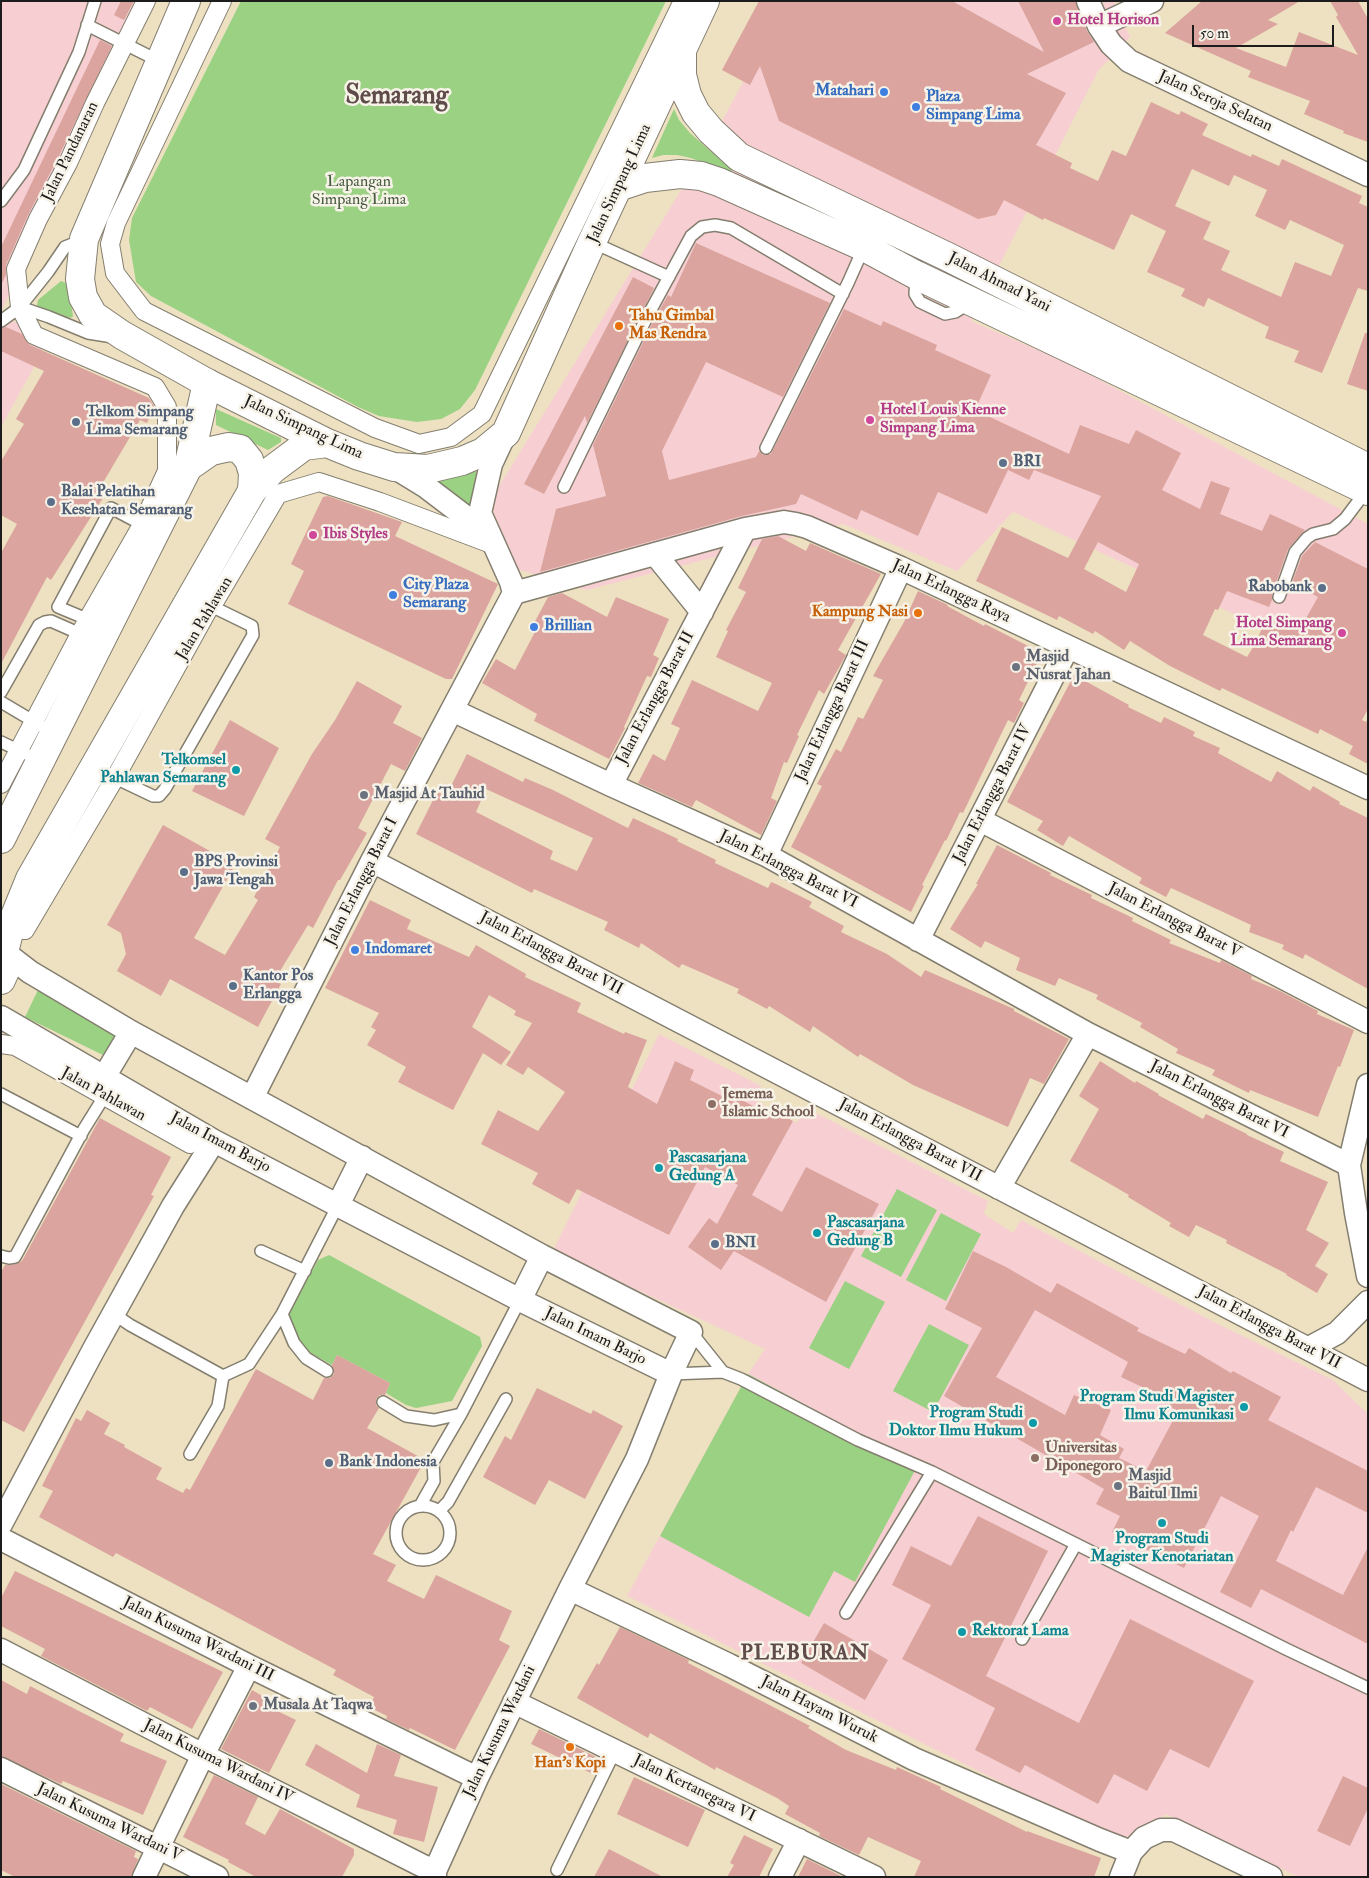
<!DOCTYPE html>
<html>
<head>
<meta charset="utf-8">
<style>
  body { margin:0 }
  #map { position:relative; width:1369px; height:1878px; overflow:hidden; background:#ede1c2; font-family:"IM FELL Double Pica",serif }
  canvas { display:block }
  .frame { position:absolute; inset:0; border:2px solid #1c1c1c; pointer-events:none }
  .scale { position:absolute; left:1192px; top:25px; width:142px; height:22px; box-sizing:border-box; border:2px solid #1c1c1c; border-top:0; padding-left:6px; font-size:15px; line-height:18px; white-space:nowrap; color:#1c1c1c; -webkit-text-stroke:4px #f7f3e8; paint-order:stroke }
</style>
</head>
<body>
<div id="map">
<canvas width="1369" height="1878"></canvas>
<div class="frame"></div>
<div class="scale">50 m</div>
</div>
<script>
const context = document.querySelector('canvas').getContext('2d');
context.lineJoin = 'round';
function paint(path, color) {
  context.fillStyle = color;
  context.fill(path, 'evenodd');
}
function toPath(rows) {
  const path = new Path2D();
  for (const r of rows) {
    if (r.length === 3) {
      path.moveTo(r[0] + r[2], r[1]);
      path.arc(r[0], r[1], r[2], 0, 2 * Math.PI);
      continue;
    }
    path.moveTo(r[0], r[1]);
    for (let i = 2; i < r.length; i += 2) path.lineTo(r[i], r[i + 1]);
  }
  return path;
}
function strokePath(path, color, width, dash) {
  context.strokeStyle = color;
  context.lineWidth = width;
  context.lineCap = dash ? 'butt' : 'round';
  context.setLineDash(dash || []);
  context.stroke(path);
}
function write(font, color, halo, rows, align = 'center') {
  context.font = font + ' "IM FELL Double Pica",serif';
  context.lineWidth = 5;
  context.setLineDash([]);
  context.textBaseline = 'middle';
  context.strokeStyle = halo;
  context.fillStyle = color;
  for (const [text, x, y, turn = 0] of rows) {
    context.save();
    context.translate(x, y);
    context.rotate((+turn || 0) * Math.PI / 180);
    context.textAlign = isNaN(turn) ? turn : align;
    if (halo) context.strokeText(text, 0, 0);
    context.fillText(text, 0, 0);
    context.restore();
  }
}
paint(toPath([
  [1,1,153,1,1,311],
  [787,1,1114,1,1130,37,1098,71,971,321,1070,364,1368,524,1368,676,1013,512,957,571,843,524,587,590,513,568,490,501,710,143],
  [1,316,48,337,33,369,1,427],
  [659,1034,761,1086,756,1101,797,1123,804,1107,988,1201,984,1214,1013,1233,1021,1220,1216,1323,1333,1380,1368,1414,1368,1877,1299,1877,1166,1814,1132,1835,1115,1839,627,1596,748,1374,765,1349,553,1251]
]), '#f7cfd3');
paint(toPath([
  [241,1,666,1,475,390,460,409,441,419,417,422,379,416,358,407,151,296,136,282,129,240,132,218],
  [674,109,679,120,690,133,733,171,722,170,691,158,677,155,663,155,652,158],
  [61,281,66,283,72,309,73,317,68,318,37,306,38,300],
  [216,409,281,438,281,442,268,450,216,425],
  [475,466,477,479,471,511,436,479],
  [38,990,118,1028,105,1056,25,1017],
  [897,1189,937,1210,901,1277,861,1256],
  [941,1213,981,1234,946,1301,906,1280],
  [329,1255,480,1337,482,1346,452,1401,416,1408,406,1405,386,1393,390,1383,337,1355,332,1365,310,1353,303,1346,297,1337,289,1313,318,1260],
  [845,1281,885,1302,849,1369,809,1348],
  [929,1324,969,1345,933,1412,893,1391],
  [748,1374,918,1465,855,1582,834,1571,809,1617,660,1536]
]), '#9ad183');
paint(toPath([
  [121,1,134,1,124,20,114,15],
  [759,1,952,1,1044,52,1018,1,1075,1,1087,31,1094,42,1027,74,1066,93,1036,145,1072,163,1070,168,1098,181,1112,150,1126,156,1151,102,1179,115,1181,111,1208,124,1202,135,1251,157,1252,154,1279,166,1282,159,1362,196,1359,203,1368,207,1368,291,1358,288,1322,373,1294,362,1299,351,1265,338,1269,327,1208,298,1204,307,1181,296,1185,289,1147,272,1166,231,1131,214,1114,250,1044,218,1043,220,1004,200,996,215,978,219,779,121,760,66,750,85,722,70],
  [1192,169,1229,186,1234,175,1267,190,1255,216,1285,230,1290,220,1344,245,1331,276,1295,262,1281,297,1221,270,1230,251,1203,239,1211,222,1175,206],
  [1202,1,1300,1,1268,20,1278,24,1236,48,1286,67,1299,32,1358,55,1336,17,1338,15,1330,1,1358,1,1368,19,1368,142,1343,133,1344,131,1304,114,1310,101,1248,77,1251,71,1165,33],
  [100,40,112,46,58,158,28,215,6,265,6,275,1,285,1,247],
  [696,243,830,303,783,397,706,362,662,451,669,480,756,457,759,451,763,455,771,454,844,309,881,326,883,321,937,345,935,350,991,375,975,410,1069,454,1080,425,1129,444,1136,430,1181,453,1162,490,1200,509,1211,481,1230,488,1220,514,1262,531,1270,514,1305,530,1288,549,1272,594,1272,600,1269,607,1227,591,1218,610,1215,609,1203,635,1247,657,1255,644,1268,615,1300,629,1318,597,1292,583,1302,556,1315,542,1368,569,1368,709,1362,720,1366,722,1368,718,1368,764,1349,754,1353,746,1320,729,1318,734,1222,688,1220,691,1170,666,1130,641,1124,650,1095,631,1093,634,1059,616,1057,620,976,581,1002,527,1068,558,1101,496,1034,470,1029,480,1008,470,987,514,938,492,918,536,861,510,857,520,801,494,796,504,742,516,540,572,556,509,606,496,593,445,653,322,668,295,671,297],
  [1098,542,1139,564,1126,592,1084,569],
  [633,277,654,288,587,423,585,416,544,494,524,484],
  [6,327,22,334,30,345,149,398,154,406,147,423,140,420,101,486,108,490,51,580,47,577,1,664,1,553,17,524,1,515,1,461,24,424,16,419,44,371,1,351,1,328],
  [1365,333,1368,333,1368,391,1347,384],
  [328,496,402,522,395,536,498,584,452,679,446,679,288,604,304,571,291,564,323,497],
  [778,536,806,551,810,543,881,574,838,650,846,655,841,664,824,694,819,690,797,735,799,736,787,763,784,762,771,798,777,801,761,835,696,800,692,807,638,783,653,754,665,761,680,728,671,724,692,680,758,711,772,683,716,657,728,631,726,630,746,592,738,588,762,539],
  [918,591,948,605,947,606,984,626,985,624,1042,653,1019,700,1024,703,1014,723,1008,720,963,813,960,812,946,841,945,840,922,885,924,886,911,912,791,847,822,786,817,784,836,749,841,752,858,717,863,719,883,680,873,676,904,622],
  [562,593,607,617,616,597,669,619,653,655,659,658,651,677,647,676,624,727,625,728,609,759,534,721,537,714,482,683,496,659,515,670,536,630,532,627,548,597],
  [1074,675,1129,705,1128,707,1161,723,1164,717,1195,732,1193,736,1220,748,1218,753,1271,782,1277,771,1310,791,1313,786,1340,802,1339,804,1368,818,1368,989,1305,954,1303,959,1282,949,1284,945,1249,932,1251,925,1208,905,1171,888,1166,897,1139,883,1142,878,1069,836,1063,846,1037,830,1043,821,1007,802],
  [357,681,402,706,393,723,422,738,405,771,391,764,358,828,367,833,340,880,338,880,313,928,308,925,274,981,281,984,258,1027,170,979,161,996,117,971,126,954,121,933,107,925,163,825,235,865,194,938,225,955,258,900,254,897,280,847,265,839,312,754,335,720],
  [230,720,279,748,244,816,192,791],
  [467,754,523,782,525,778,553,790,628,828,633,818,678,839,677,841,716,860,715,863,768,888,771,882,776,884,812,902,809,907,844,926,841,932,887,954,921,977,925,970,1014,1009,1014,1011,1069,1039,1044,1084,1030,1078,1008,1127,913,1085,860,1054,858,1057,813,1026,810,1032,769,1006,767,1009,737,993,739,989,682,964,679,968,641,943,639,948,604,930,608,922,534,889,532,893,416,834,437,792,446,796],
  [486,789,593,838,577,871,550,859,553,851,476,812],
  [997,845,1051,873,1050,875,1092,895,1091,898,1133,918,1132,921,1171,940,1169,943,1220,963,1221,960,1252,976,1251,979,1280,991,1318,1011,1317,1014,1354,1030,1340,1067,1338,1066,1318,1117,1250,1090,1249,1093,1212,1075,1215,1070,1176,1053,1178,1049,1140,1027,1142,1023,1096,999,1098,995,1059,978,1055,986,1016,970,1020,958,985,941,981,948,950,929,978,884,976,884],
  [370,900,411,920,407,929,469,957,476,945,526,974,525,977,581,1003,577,1012,624,1034,625,1032,647,1040,628,1087,657,1104,675,1061,694,1070,690,1080,736,1103,738,1098,766,1113,769,1108,793,1121,752,1195,782,1212,806,1167,879,1204,826,1302,734,1251,721,1270,688,1247,709,1218,717,1224,738,1185,705,1167,669,1235,577,1189,569,1204,532,1184,538,1173,481,1144,498,1110,538,1131,565,1092,528,1067,523,1075,506,1065,532,1023,514,1015,516,1011,489,995,472,1027,511,1052,501,1065,483,1053,453,1110,398,1082,406,1067,367,1045,376,1030,371,1027,379,1013,325,988],
  [1100,1061,1135,1083,1136,1081,1159,1094,1158,1095,1203,1119,1206,1114,1247,1134,1247,1135,1284,1152,1280,1161,1328,1182,1306,1230,1329,1243,1315,1266,1328,1274,1317,1293,1286,1275,1287,1274,1226,1243,1227,1240,1196,1225,1189,1237,1169,1226,1171,1223,1128,1197,1129,1195,1070,1161,1099,1109,1079,1096],
  [100,1118,171,1157,151,1195,154,1196,24,1432,1,1420,1,1272,5,1265,16,1264,22,1261],
  [973,1251,1006,1267,1051,1293,1057,1283,1139,1328,1137,1331,1185,1354,1189,1348,1231,1373,1233,1371,1281,1397,1268,1420,1368,1471,1368,1513,1316,1487,1293,1532,1291,1530,1276,1561,1343,1595,1368,1547,1368,1644,1261,1589,1251,1608,1220,1592,1259,1516,1221,1496,1184,1568,1112,1532,1120,1516,1096,1504,1104,1489,944,1396,982,1328,945,1309],
  [1035,1310,1128,1362,1121,1377,1161,1396,1159,1400,1178,1411,1146,1471,1119,1458,1124,1449,1100,1435,1111,1410,1074,1395,1065,1415,996,1377],
  [337,1355,390,1383,385,1395,380,1395,376,1399,376,1405,379,1408,367,1428,425,1460,373,1554,396,1565,387,1581,424,1599,436,1575,512,1611,499,1640,510,1646,455,1750,410,1728,409,1730,386,1719,387,1716,369,1707,374,1697,333,1675,336,1670,116,1553,113,1557,39,1517,53,1491,42,1486,76,1418,81,1421,87,1410,110,1423,104,1434,125,1445,124,1447,162,1468,156,1479,183,1493,186,1488,190,1490,256,1369,313,1400,324,1378,330,1378,334,1374,334,1371,332,1365],
  [537,1388,591,1414,593,1410,623,1426,585,1499,549,1480,535,1505,483,1477,505,1436,511,1440],
  [978,1516,1048,1551,986,1676,1079,1723,1130,1619,1254,1681,1209,1768,1170,1749,1147,1791,1114,1774,1098,1804,1025,1765,1020,1773,975,1750,995,1708,902,1659,931,1605,892,1585,911,1546,951,1566],
  [15,1571,223,1672,192,1729,150,1707,147,1711,41,1656,45,1649,1,1626,1,1598],
  [824,1623,888,1660,865,1700,801,1663],
  [620,1627,689,1660,688,1663,810,1726,808,1728,846,1750,896,1770,897,1767,941,1787,940,1789,1027,1832,1027,1831,1101,1858,1094,1877,914,1877,921,1861,868,1837,859,1855,819,1836,820,1833,785,1814,789,1806,777,1798,716,1767,715,1770,650,1733,648,1738,577,1698,597,1663,599,1665],
  [1,1680,27,1694,30,1686,124,1734,120,1741,167,1761,143,1815,63,1781,61,1784,1,1756],
  [252,1690,271,1701,267,1706,296,1720,269,1773,221,1749],
  [539,1729,600,1759,593,1774,531,1744],
  [316,1744,367,1773,377,1744,401,1755,394,1776,438,1787,424,1842,393,1834,397,1820,356,1807,360,1795,305,1765],
  [214,1775,258,1797,245,1824,265,1835,280,1809,354,1849,354,1855,342,1877,256,1877,228,1862,229,1860,183,1837],
  [1343,1776,1368,1788,1368,1808,1350,1846,1317,1831],
  [634,1777,705,1810,688,1847,617,1814],
  [1,1784,136,1851,134,1857,138,1859,131,1877,15,1877,1,1870],
  [744,1835,773,1849,759,1877,727,1877,734,1865,730,1863],
  [609,1849,663,1877,594,1877],
  [807,1859,843,1877,798,1877]
]), '#dba49e');
const service = toPath([
  [87,25,159,61],
  [1,201,24,170,79,52,95,1],
  [592,242,669,277],
  [916,277,915,294,920,302,945,314,955,312,969,303],
  [20,307,49,317,88,333,113,337],
  [1,321,20,307,48,272,65,247,83,240],
  [766,448,848,283,864,247],
  [564,487,646,319,691,236,702,227,715,225,731,228,843,294],
  [1279,597,1295,552,1307,538,1313,534,1333,529,1345,519,1366,491],
  [94,622,58,607,111,508,147,527],
  [1,692,39,625,45,622,51,621,85,636],
  [1,702,55,734],
  [1,742,41,761],
  [109,775,153,796,159,796,165,789,253,635,252,626,207,604],
  [1,1094,81,1136],
  [261,1251,305,1271],
  [1,1256,9,1258,15,1257,84,1129,107,1092],
  [114,1314,130,1325,223,1376,249,1364,282,1314,338,1205],
  [282,1314,294,1343,306,1358,327,1371],
  [691,1332,723,1372],
  [671,1374,723,1372,741,1379,858,1440,932,1472,1286,1649,1368,1688],
  [383,1402,406,1416,434,1420,461,1414,520,1300],
  [190,1454,218,1406,223,1376],
  [423,1533,27],
  [420,1506,434,1481,433,1462,461,1414],
  [439,1511,448,1502,506,1399],
  [846,1613,932,1472],
  [1022,1639,1076,1544],
  [557,1870,615,1751]
]);
const pedestrian = toPath([
  [222,1,116,223,110,244,115,273,144,311,375,428,419,444,451,437,482,414,683,1],
  [1,784,88,619,142,525,167,471,167,407,155,387,34,335,20,307,16,269,38,219,68,163,95,103,146,1],
  [10,928,25,930,115,778,208,610,212,606,278,494,319,482,380,502,494,545],
  [1,1044,15,1046,190,1144,197,1131]
]);
const minor = toPath([
  [1088,1,1099,26,1111,44,1129,61,1368,175],
  [1099,26,1152,1],
  [394,467,425,486,488,534],
  [655,554,702,612],
  [514,593,745,529,784,522,796,524,807,527,901,568,1368,788],
  [452,710,611,785,766,855,1088,1034,1349,1165],
  [611,785,745,529],
  [980,820,1368,1022],
  [766,855,901,568],
  [372,861,1368,1380],
  [918,940,1068,647],
  [4,952,30,972,131,1032,542,1256,691,1332,671,1374,637,1459,570,1589,729,1665,914,1759,1100,1840,1131,1852,1144,1838,1161,1830,1174,1830,1271,1877],
  [1,1017,214,1141,520,1300,671,1374],
  [104,1077,131,1032],
  [1368,1085,1349,1165,1356,1213,1368,1276],
  [252,1098,372,861,514,593,511,582,480,513,491,464,505,434],
  [999,1188,1088,1034],
  [338,1205,362,1157],
  [520,1300,542,1256],
  [1309,1348,1337,1333,1368,1302],
  [1,1524,94,1349,173,1206,214,1141],
  [1,1539,249,1666,477,1778],
  [1,1650,203,1755,421,1865,435,1871],
  [514,1702,874,1877],
  [1,1769,217,1877],
  [144,1877,203,1755,249,1666],
  [435,1877,435,1871,477,1778,570,1589],
  [780,1877,799,1840],
  [1121,1877,1131,1852]
]);
const secondary = toPath([
  [188,467,211,451,229,447,240,449,249,460,253,473,252,491],
  [1,839,188,467,207,383],
  [1,980,5,971,4,952,10,928]
]);
const primary = toPath([
  [186,1,84,239,80,279,83,297,93,315,122,335,207,383,327,443,359,456,394,467,428,469,462,461,483,452,506,433,592,242,705,1],
  [682,54,682,75,687,95,696,113,711,131,739,157,948,257,1368,468],
  [618,187,645,178,680,174,701,176,719,182,864,247,916,275,1368,491],
  [10,928,30,879,252,491,273,469,304,446,327,443]
]);
strokePath(service, '#847e6f', 14);
strokePath(pedestrian, '#847e6f', 20);
strokePath(minor, '#847e6f', 25);
strokePath(secondary, '#847e6f', 30);
strokePath(primary, '#847e6f', 30);
strokePath(service, '#fff', 11);
strokePath(pedestrian, '#fff', 18);
strokePath(minor, '#fff', 22);
strokePath(secondary, '#fff', 28);
strokePath(primary, '#fff', 28);
for (const [x, y, r, color] of [
  [1057,21,5,"#d1479c"],
  [884,92,5,"#3f7fe0"],
  [916,107,5,"#3f7fe0"],
  [619,326,5,"#e8710a"],
  [870,420,5,"#d1479c"],
  [76,422,5,"#5c6f8a"],
  [1003,463,5,"#5c6f8a"],
  [51,502,5,"#5c6f8a"],
  [313,535,5,"#d1479c"],
  [1322,588,5,"#5c6f8a"],
  [393,595,5,"#3f7fe0"],
  [918,613,5,"#e8710a"],
  [534,627,5,"#3f7fe0"],
  [1342,633,5,"#d1479c"],
  [1016,667,5,"#6b7280"],
  [236,770,5,"#0f9aa8"],
  [364,795,5,"#6b7280"],
  [184,872,5,"#5c6f8a"],
  [355,950,5,"#3f7fe0"],
  [233,986,5,"#5c6f8a"],
  [712,1104,5,"#8d6e63"],
  [659,1168,5,"#0f9aa8"],
  [817,1233,5,"#0f9aa8"],
  [715,1244,5,"#5c6f8a"],
  [1244,1407,5,"#0f9aa8"],
  [1033,1423,5,"#0f9aa8"],
  [1035,1458,5,"#8d6e63"],
  [329,1463,5,"#5c6f8a"],
  [1118,1486,5,"#6b7280"],
  [1162,1523,5,"#0f9aa8"],
  [962,1632,5,"#0f9aa8"],
  [253,1706,5,"#6b7280"],
  [570,1747,5,"#e8710a"]
]) {
  const dot = new Path2D();
  dot.arc(x, y, r, 0, 2 * Math.PI);
  context.fillStyle = color;
  context.fill(dot);
  strokePath(dot, '#f7f3e8', 2);
}
write('bold 16px', '#b23c85', '#f7f3e8', [
  ["Hotel Horison",1067,21],
  ["Hotel Louis Kienne",880,411],
  ["Simpang Lima",880,429],
  ["Ibis Styles",323,535],
  ["Hotel Simpang",1332,624,"right"],
  ["Lima Semarang",1332,642,"right"]
], 'left');
write('bold 16px', '#366cbe', '#f7f3e8', [
  ["Matahari",874,92,"right"],
  ["Plaza",926,98],
  ["Simpang Lima",926,116],
  ["City Plaza",403,586],
  ["Semarang",403,604],
  ["Brillian",544,627],
  ["Indomaret",365,950]
], 'left');
write('16px', '#1c1c1c', '#f7f3e8', [
  ["Jalan Seroja Selatan",1215,102,25],
  ["Jalan Pandanaran",71,152,-64],
  ["Jalan Simpang Lima",620,184,-65],
  ["Jalan Ahmad Yani",999,283,27],
  ["Jalan Simpang Lima",303,428,25],
  ["Jalan Erlangga Raya",951,592,25],
  ["Jalan Pahlawan",205,619,-59],
  ["Jalan Erlangga Barat II",656,698,-62],
  ["Jalan Erlangga Barat III",833,711,-65],
  ["Jalan Erlangga Barat IV",993,794,-63],
  ["Jalan Erlangga Barat VI",788,870,27],
  ["Jalan Erlangga Barat I",362,882,-63],
  ["Jalan Erlangga Barat V",1174,921,27],
  ["Jalan Erlangga Barat VII",551,954,28],
  ["Jalan Pahlawan",103,1095,29],
  ["Jalan Erlangga Barat VI",1219,1100,27],
  ["Jalan Erlangga Barat VII",910,1141,28],
  ["Jalan Imam Barjo",220,1143,28],
  ["Jalan Erlangga Barat VII",1269,1328,28],
  ["Jalan Imam Barjo",595,1337,26],
  ["Jalan Kusuma Wardani III",198,1640,27],
  ["Jalan Hayam Wuruk",819,1710,27],
  ["Jalan Kusuma Wardani",500,1732,-64],
  ["Jalan Kusuma Wardani IV",218,1762,27],
  ["Jalan Kertanegara VI",694,1789,26],
  ["Jalan Kusuma Wardani V",109,1823,26]
]);
write('16px', '#485b40', '#f7f3e8', [
  ["Lapangan",359,183],
  ["Simpang Lima",359,201]
]);
write('bold 16px', '#c56008', '#f7f3e8', [
  ["Tahu Gimbal",629,317],
  ["Mas Rendra",629,335],
  ["Kampung Nasi",908,613,"right"],
  ["Han's Kopi",570,1764,"center"]
], 'left');
write('bold 16px', '#4e5e75', '#f7f3e8', [
  ["Telkom Simpang",86,413],
  ["Lima Semarang",86,431],
  ["BRI",1013,463],
  ["Balai Pelatihan",61,493],
  ["Kesehatan Semarang",61,511],
  ["Rabobank",1312,588,"right"],
  ["BPS Provinsi",194,863],
  ["Jawa Tengah",194,881],
  ["Kantor Pos",243,977],
  ["Erlangga",243,995],
  ["BNI",725,1244],
  ["Bank Indonesia",339,1463]
], 'left');
write('bold 16px', '#5b616d', '#f7f3e8', [
  ["Masjid",1026,658],
  ["Nusrat Jahan",1026,676],
  ["Masjid At Tauhid",374,795],
  ["Masjid",1128,1477],
  ["Baitul Ilmi",1128,1495],
  ["Musala At Taqwa",263,1706]
], 'left');
write('bold 16px', '#0d838f', '#f7f3e8', [
  ["Telkomsel",226,761],
  ["Pahlawan Semarang",226,779],
  ["Pascasarjana",669,1159,"left"],
  ["Gedung A",669,1177,"left"],
  ["Pascasarjana",827,1224,"left"],
  ["Gedung B",827,1242,"left"],
  ["Program Studi Magister",1234,1398],
  ["Ilmu Komunikasi",1234,1416],
  ["Program Studi",1023,1414],
  ["Doktor Ilmu Hukum",1023,1432],
  ["Program Studi",1162,1540,"center"],
  ["Magister Kenotariatan",1162,1558,"center"],
  ["Rektorat Lama",972,1632,"left"]
], 'right');
write('bold 16px', '#785e54', '#f7f3e8', [
  ["Jemema",722,1095],
  ["Islamic School",722,1113],
  ["Universitas",1045,1449],
  ["Diponegoro",1045,1467]
], 'left');
context.letterSpacing = '1px';
write('bold 21px', '#5f4c4a', '#f7f3e8', [
  ["PLEBURAN",805,1654]
]);
context.letterSpacing = '0px';
write('bold 26px', '#5f4c4a', '#f7f3e8', [
  ["Semarang",397,97]
]);
</script>
</body>
</html>
